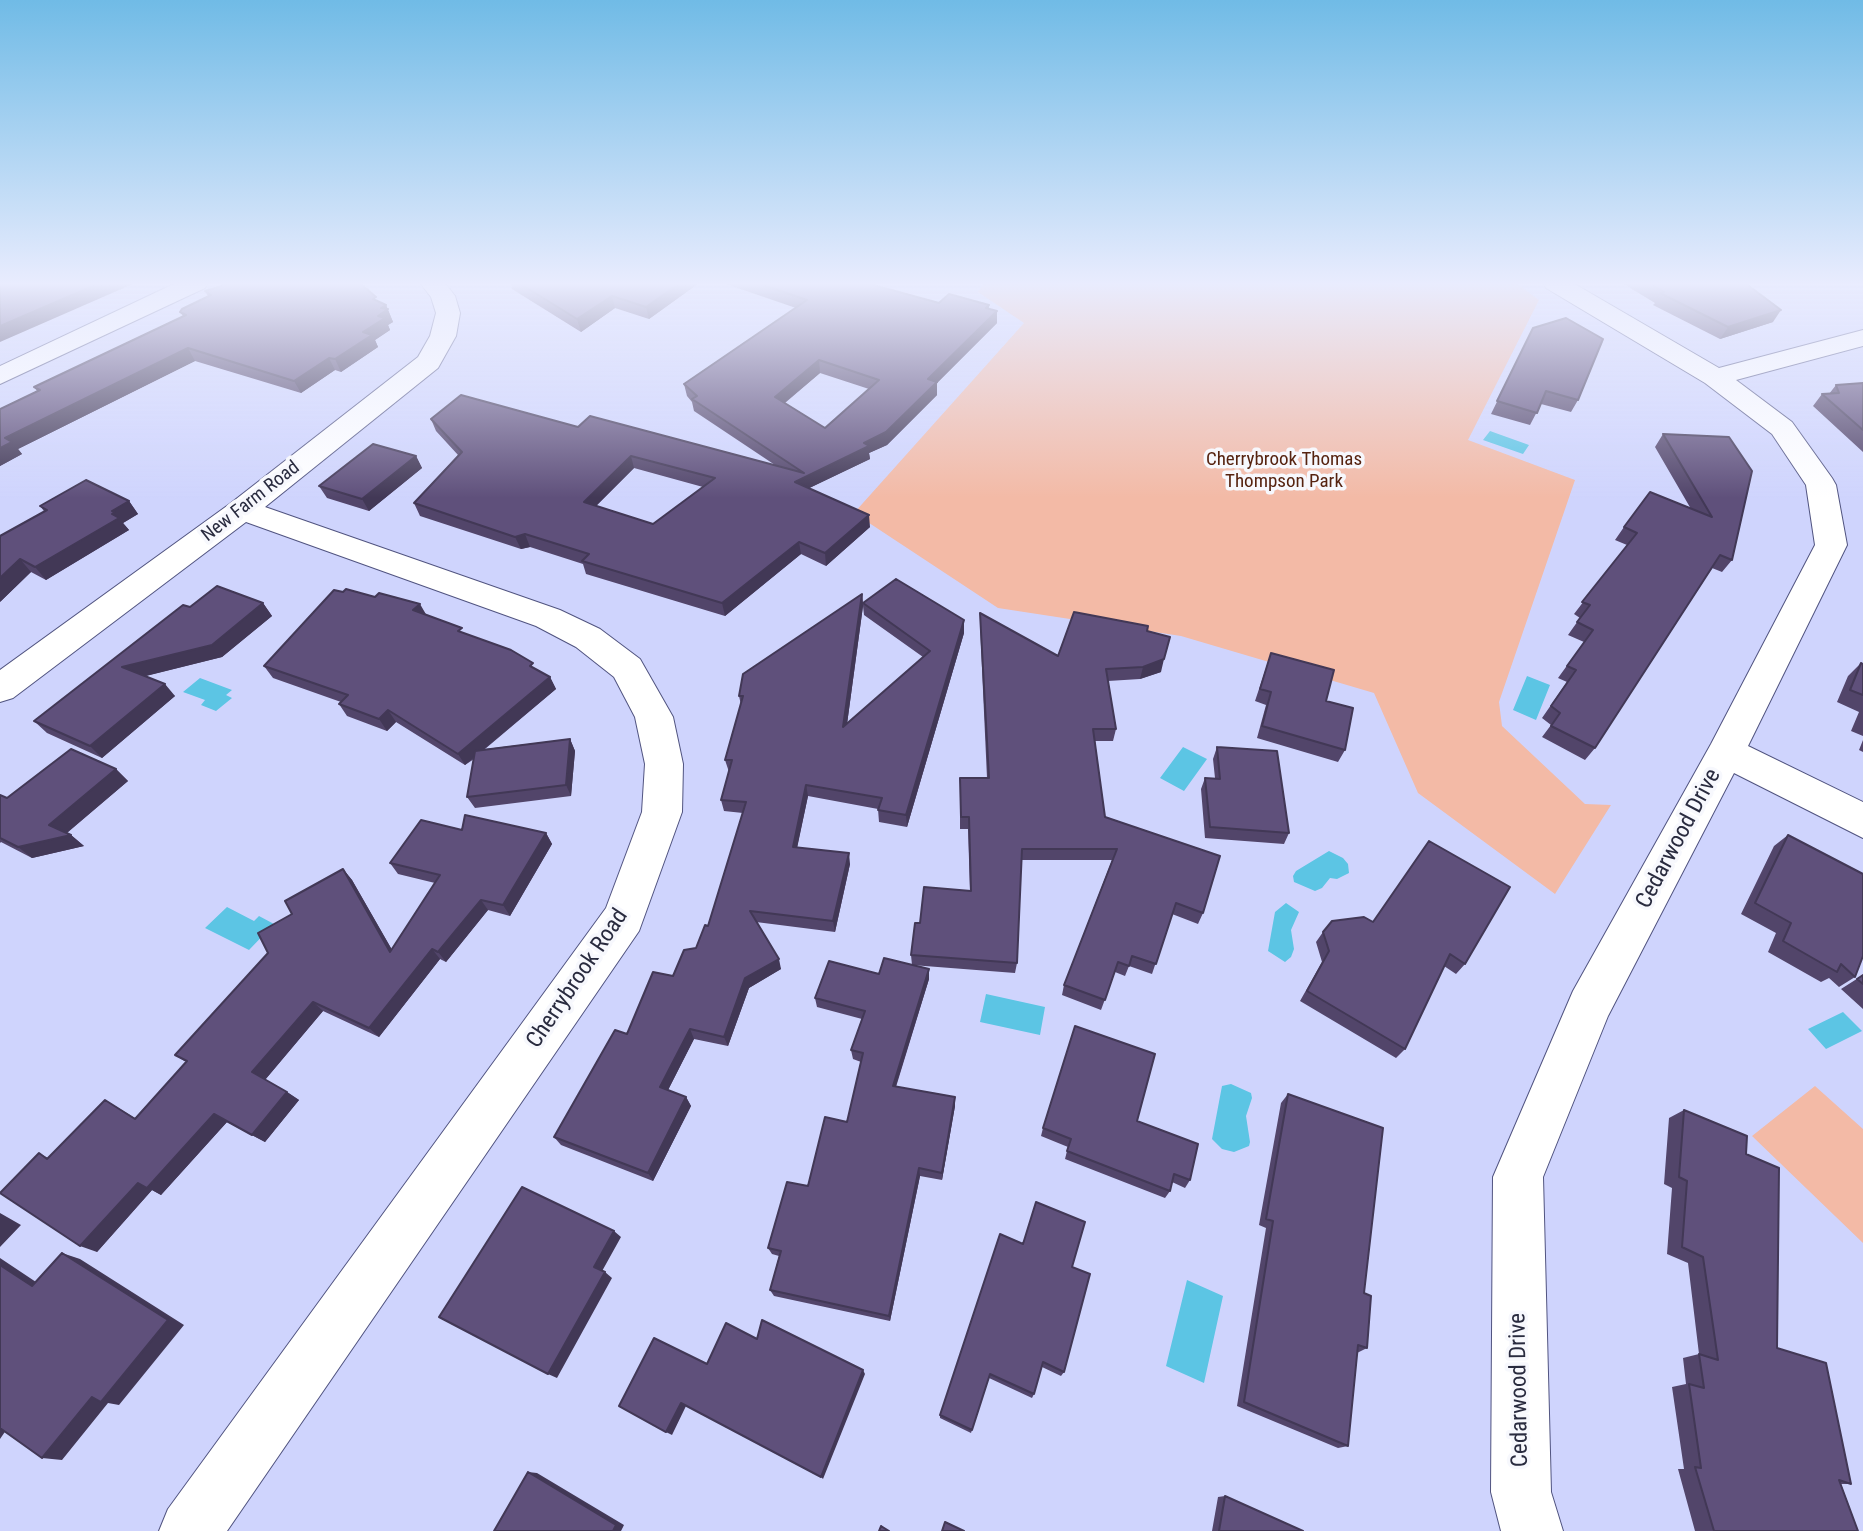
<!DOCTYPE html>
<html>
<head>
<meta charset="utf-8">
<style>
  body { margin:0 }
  canvas { display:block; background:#cfd4fd }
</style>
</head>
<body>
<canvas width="1863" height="1531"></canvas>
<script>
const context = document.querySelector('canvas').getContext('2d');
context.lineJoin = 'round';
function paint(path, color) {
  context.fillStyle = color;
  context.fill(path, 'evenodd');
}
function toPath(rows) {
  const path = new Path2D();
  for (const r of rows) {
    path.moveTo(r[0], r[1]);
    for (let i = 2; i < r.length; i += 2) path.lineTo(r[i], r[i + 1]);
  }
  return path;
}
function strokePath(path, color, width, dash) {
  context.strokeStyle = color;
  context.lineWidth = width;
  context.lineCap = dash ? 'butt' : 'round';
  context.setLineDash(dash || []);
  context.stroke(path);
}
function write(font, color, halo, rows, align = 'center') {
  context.font = font + ' "Roboto Condensed",sans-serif';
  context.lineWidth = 7;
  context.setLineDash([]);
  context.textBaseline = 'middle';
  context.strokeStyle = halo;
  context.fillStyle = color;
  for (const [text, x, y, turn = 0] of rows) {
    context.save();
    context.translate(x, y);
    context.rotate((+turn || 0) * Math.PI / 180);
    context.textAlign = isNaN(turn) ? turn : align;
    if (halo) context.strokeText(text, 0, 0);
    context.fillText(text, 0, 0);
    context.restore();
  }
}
paint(toPath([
  [984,283,1516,283,1539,300,1468,440,1575,480,1499,702,1502,726,1585,804,1611,805,1555,894,1418,793,1374,693,1181,636,998,608,854,513,1024,323,978,292],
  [1815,1086,1863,1129,1863,1243,1752,1136]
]), '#f3baa6');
paint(toPath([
  [1490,431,1529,445,1523,454,1483,440],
  [1527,676,1550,685,1536,720,1513,710],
  [200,678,232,690,226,695,232,698,216,711,201,705,205,700,183,692],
  [1183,747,1207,759,1184,791,1160,778],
  [1329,851,1343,858,1348,864,1349,873,1337,879,1330,878,1322,888,1315,891,1294,882,1293,876,1296,871],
  [1286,903,1299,912,1291,930,1294,949,1291,957,1285,962,1268,951,1275,912],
  [227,907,254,921,259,916,274,924,249,950,205,928],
  [986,994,1045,1007,1040,1035,980,1022],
  [1843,1012,1862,1031,1826,1049,1808,1029],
  [1231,1084,1251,1093,1252,1098,1246,1116,1250,1142,1249,1146,1234,1152,1222,1149,1212,1139,1222,1086],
  [1187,1280,1223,1296,1204,1383,1166,1366]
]), '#5cc5e4');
const street = toPath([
  [176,283,208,283,205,288,0,384,0,366,176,283],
  [420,283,445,283,455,296,460,313,456,336,438,368,265,507,560,610,600,629,640,659,673,717,683,764,682,812,639,931,227,1531,159,1531,168,1509,606,908,642,812,645,764,635,717,614,677,576,647,536,626,246,522,13,698,0,702,0,670,231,503,418,357,430,336,436,313,431,297,420,283],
  [1543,283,1573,283,1719,368,1863,330,1863,346,1736,380,1792,422,1832,478,1836,485,1847,545,1748,746,1863,802,1863,838,1734,773,1608,1016,1543,1177,1551,1492,1563,1531,1501,1531,1491,1492,1493,1177,1573,991,1711,744,1815,545,1806,485,1772,434,1705,383,1546,288,1543,283]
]);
strokePath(street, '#515480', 2);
paint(street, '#fff');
paint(toPath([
  [511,283,699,283,649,319,615,308,581,332,512,289],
  [723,283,866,283,939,303,989,305,989,309,997,323,937,383,937,395,887,445,869,453,870,459,809,488,870,527,826,566,801,554,725,616,586,574,583,564,530,547,521,549,420,516,414,503,458,455,436,431,431,419,578,427,775,465,694,411,692,402,687,396,684,384,796,308],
  [820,373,869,389,825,428,785,403],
  [634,468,703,487,653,524,596,506],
  [1622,283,1745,283,1773,322,1720,339,1653,305,1655,303],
  [205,291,378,301,386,305,393,322,388,325,390,330,375,340,378,347,341,372,335,370,301,393,195,361,18,449,22,454,0,466,0,409,37,391,34,387,183,316,180,312,208,296],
  [1533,328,1578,400,1571,412,1541,404,1530,425,1491,414],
  [1863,383,1863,452,1813,406,1822,394,1829,394,1836,385],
  [1663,434,1729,437,1732,560,1722,572,1712,568,1595,748,1585,760,1542,737,1551,725,1542,718,1567,682,1558,678,1584,642,1568,635,1580,618,1574,614,1627,545,1615,540,1624,527,1691,509,1655,447],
  [416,456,422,468,369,511,327,498,319,486],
  [129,501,138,514,123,523,129,530,46,580,31,572,0,602,44,511,40,506],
  [862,594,863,603,964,633,907,827,879,822,878,809,808,796,797,847,850,864,835,932,756,922,781,969,749,988,728,1046,694,1039,668,1090,686,1097,691,1106,653,1181,561,1145,554,1137,627,1034,696,948,708,926,743,813,724,811,721,800,729,772,725,760,741,705,739,696],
  [863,606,864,615,923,657,847,724],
  [263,603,272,616,222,657,145,676,175,696,102,758,47,733,34,721,190,607],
  [980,613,1058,656,1147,631,1161,672,1140,679,1108,681,1116,729,1113,741,1095,741,1105,817,1203,913,1198,924,1172,914,1152,974,1129,966,1125,976,1115,972,1101,1010,1062,995,1064,985,1112,860,1021,860,1017,963,1015,973,912,965,929,969,929,979,896,1087,955,1097,955,1106,942,1180,920,1176,890,1321,774,1296,770,1290,779,1256,772,1254,768,1248,847,1122,861,1062,853,1059,851,1050,862,1019,817,1007,815,998,879,974,912,965,911,955,920,923,970,890,968,829,960,829,960,778,987,778,980,625],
  [426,615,550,677,556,689,485,749,570,739,575,751,571,796,475,808,467,797,474,759,465,765,396,722,387,731,347,716,339,704,341,702,273,678,264,666],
  [1271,653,1326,701,1345,750,1338,762,1257,738,1266,705,1255,701],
  [1861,663,1863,664,1863,736,1851,731,1859,712,1837,702,1848,676],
  [1863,740,1863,752,1859,750],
  [1217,747,1289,833,1284,844,1205,838,1201,789,1205,778,1215,778,1213,759],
  [116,769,128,781,67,833,71,835,84,846,32,858,1,842,0,843,0,795,7,798],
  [462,830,546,833,552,844,510,916,488,910,446,962,440,959,379,1037,323,1011,265,1080,287,1092,299,1100,265,1142,227,1122,161,1195,152,1190,97,1252,39,1153,48,1158,105,1100,135,1118,186,1062,175,1055,268,953,292,914,343,869,352,880,392,950,435,883,398,874,390,863],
  [1788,835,1855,977,1839,987,1829,978,1821,982,1768,952,1776,933,1741,914,1774,846],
  [1429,841,1465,964,1456,974,1444,966,1405,1049,1396,1058,1300,1001,1322,962,1316,942,1323,932,1373,922],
  [1863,975,1863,1009,1841,989],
  [1288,1094,1364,1293,1367,1348,1357,1353,1348,1446,1338,1448,1237,1406,1266,1228,1259,1225,1281,1103],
  [1684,1110,1746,1154,1777,1348,1851,1484,1841,1484,1858,1531,1695,1531,1678,1469,1684,1469,1672,1387,1686,1384,1683,1358,1699,1354,1688,1263,1667,1254,1672,1188,1664,1184,1669,1118],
  [1137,1121,1190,1180,1185,1188,1172,1182,1170,1191,1165,1198,1065,1159,1068,1147,1041,1136,1043,1128],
  [1072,1267,1064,1372,1061,1376,1042,1367,1034,1394,1032,1398,989,1378,971,1433,940,1418,940,1415],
  [1225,1496,1303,1531,1212,1531,1218,1497]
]), '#52456a');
paint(toPath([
  [100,283,135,283,0,342,0,326],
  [680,283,699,283,649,319,646,307],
  [612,296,615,308,581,332,577,319],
  [386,305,393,322,388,325,390,330,375,340,378,347,341,372,335,359,363,332,381,308],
  [1781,310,1773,322,1720,339,1728,327],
  [997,311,997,323,937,383,937,395,887,445,869,453,870,459,797,494,795,482,864,443],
  [188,348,195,361,18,449,22,454,0,466,0,448,5,438],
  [329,358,335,370,301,393,294,381],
  [819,360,820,373,777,409,775,397],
  [416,456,422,468,369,511,362,499],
  [631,456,634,468,588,514,584,502],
  [129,501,138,514,123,523,129,530,46,580,35,567,112,511],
  [869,515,870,527,826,566,825,553],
  [525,534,530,547,521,549,515,537],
  [799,542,801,554,725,616,722,603],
  [20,559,31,572,0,602,0,578],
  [862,594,863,606,845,739,843,727],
  [263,603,272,616,222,657,134,679,122,667],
  [420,604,427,616,413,610],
  [964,620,964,633,907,827,906,815],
  [1164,659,1161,672,1140,679,1143,667],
  [550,677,556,689,465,765,458,754],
  [165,684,175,696,102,758,90,746],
  [388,710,396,722,387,731,379,719],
  [570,739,575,751,571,796,566,785],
  [116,769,128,781,63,836,49,825],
  [806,785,808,796,795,858,793,847],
  [546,833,552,844,510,916,503,905],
  [71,835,84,846,32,858,18,847],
  [849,853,850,864,835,932,833,921],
  [343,869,352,880,399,962,390,952],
  [481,900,488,910,446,962,438,952],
  [432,949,440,959,379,1037,369,1028],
  [779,959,781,969,749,988,728,1046,724,1037,745,978],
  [929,969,929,979,893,1095,893,1086],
  [313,1002,323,1011,264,1081,252,1072],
  [690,1029,694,1039,665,1096,660,1087],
  [287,1092,299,1100,265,1142,252,1135],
  [686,1097,691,1106,653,1181,648,1173],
  [955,1097,955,1106,942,1180,942,1173],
  [214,1114,227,1122,161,1195,152,1190,97,1252,80,1246,138,1183],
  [919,1168,920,1176,890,1321,889,1316],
  [0,1213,21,1225,0,1247],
  [614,1231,621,1237,601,1273,594,1267],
  [62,1253,80,1259,184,1325,119,1405,108,1403,62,1460,42,1458],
  [0,1258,51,1292,32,1286,0,1265],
  [605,1272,612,1278,557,1378,548,1374],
  [863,1370,865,1374,823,1479,821,1477],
  [681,1403,686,1406,672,1435,666,1432],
  [0,1422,11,1423,0,1439],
  [528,1472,537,1473,624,1525,621,1531,613,1531]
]), '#423856');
const building = toPath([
  [0,283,100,283,0,326,0,283],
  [230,283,360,283,376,297,373,299,386,305,381,308,388,309,378,316,385,318,363,332,372,335,335,359,329,358,294,381,188,348,5,438,12,442,0,448,0,409,40,390,34,387,186,315,180,312,182,309,211,295,205,291,230,283],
  [519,283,680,283,646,307,612,296,577,319,519,283],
  [757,283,866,283,939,303,949,294,989,305,986,308,997,311,928,379,937,382,886,432,864,443,869,446,795,482,869,515,825,553,799,542,722,603,582,561,589,554,525,534,515,537,414,503,462,452,431,419,461,395,578,427,590,416,804,473,692,399,697,396,684,384,807,300,757,283],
  [819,360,879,380,825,428,775,397,819,360],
  [631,456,715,478,653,524,584,502,631,456],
  [1649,283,1745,283,1781,310,1728,327,1660,293,1664,292,1649,283],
  [1566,318,1603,339,1578,400,1546,391,1537,413,1497,401,1533,328,1566,318],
  [1863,383,1863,430,1822,394,1839,393,1836,385,1863,383],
  [1663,434,1729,437,1752,471,1732,560,1720,555,1595,748,1551,726,1560,713,1551,706,1576,670,1567,666,1593,630,1577,622,1590,605,1582,602,1637,533,1624,527,1650,492,1712,517,1663,434],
  [373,444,416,456,362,499,319,486,373,444],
  [86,480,129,501,112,511,115,512,112,514,119,518,35,567,20,559,0,578,0,536,47,510,40,506,86,480],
  [896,579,964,620,906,815,878,810,882,798,806,785,793,847,849,853,833,921,750,911,779,959,745,978,724,1037,690,1029,660,1087,686,1097,648,1173,554,1137,615,1030,627,1034,653,972,673,976,684,950,696,948,705,925,708,926,746,802,721,800,732,760,725,760,743,696,739,696,743,674,862,594,843,727,930,651,863,603,896,579],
  [217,586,263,603,212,645,122,667,165,684,90,746,34,721,183,605,190,607,217,586],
  [346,589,375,597,379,593,420,604,413,610,462,628,458,631,511,650,533,663,530,666,550,677,458,754,388,710,379,719,339,704,348,695,264,666,334,590,343,592,346,589],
  [1074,612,1148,626,1147,631,1170,637,1164,659,1143,667,1106,669,1116,729,1093,729,1105,817,1220,856,1203,913,1176,903,1156,964,1132,956,1129,966,1118,962,1105,1000,1064,985,1117,849,1022,849,1017,963,911,955,915,923,920,923,924,887,971,891,969,817,961,817,960,778,989,778,980,613,1058,656,1074,612],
  [1271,653,1334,670,1326,701,1353,708,1345,750,1262,726,1271,692,1260,689,1271,653],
  [1861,663,1863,664,1863,695,1850,690,1861,663],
  [570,739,566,785,467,797,475,751,570,739],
  [1217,747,1277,751,1289,833,1210,827,1205,778,1220,779,1217,747],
  [71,749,116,769,49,825,71,835,18,847,0,838,0,795,7,798,71,749],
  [465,815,546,833,503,905,481,900,438,952,432,949,369,1028,313,1002,252,1072,287,1092,252,1135,214,1114,147,1188,138,1183,80,1246,0,1193,39,1153,47,1159,105,1100,135,1119,187,1061,175,1055,268,953,258,933,292,914,285,901,343,869,390,952,440,875,390,863,421,820,462,830,465,815],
  [1788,835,1863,874,1863,956,1855,977,1841,964,1837,972,1783,941,1791,923,1755,903,1788,835],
  [1429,841,1510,887,1465,964,1450,954,1405,1049,1307,991,1329,951,1323,932,1332,921,1364,917,1373,922,1429,841],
  [884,958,929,969,893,1086,955,1097,942,1173,919,1168,889,1316,770,1290,781,1251,768,1248,787,1182,808,1186,825,1117,847,1122,863,1053,851,1050,865,1011,815,998,829,961,879,974,884,958],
  [1863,975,1863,984,1857,979,1863,975],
  [1075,1026,1155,1054,1137,1121,1198,1144,1190,1180,1174,1174,1170,1191,1067,1151,1071,1139,1043,1128,1075,1026],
  [1288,1094,1383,1128,1364,1293,1371,1296,1367,1348,1358,1345,1348,1446,1244,1402,1273,1221,1266,1219,1288,1094],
  [1684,1110,1747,1136,1746,1154,1779,1168,1777,1348,1826,1363,1851,1484,1839,1480,1858,1531,1714,1531,1695,1467,1701,1468,1689,1384,1704,1388,1699,1354,1718,1360,1703,1257,1682,1247,1687,1181,1679,1177,1684,1110],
  [522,1187,614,1231,594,1267,605,1272,548,1374,439,1317,522,1187],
  [1036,1202,1085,1222,1072,1267,1090,1274,1064,1372,1043,1362,1034,1394,990,1374,972,1430,940,1415,1000,1234,1023,1244,1036,1202],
  [62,1253,168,1320,101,1402,92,1397,42,1458,0,1428,0,1265,32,1286,62,1253],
  [762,1320,863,1370,821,1477,681,1403,666,1432,619,1406,654,1338,707,1364,726,1323,757,1339,762,1320],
  [528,1472,616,1525,613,1531,494,1531,528,1472],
  [1225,1496,1303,1531,1219,1531,1225,1496],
  [945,1522,964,1531,942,1531,945,1522],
  [881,1526,889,1531,879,1531,881,1526]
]);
paint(building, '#5f507b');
strokePath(building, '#423856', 2);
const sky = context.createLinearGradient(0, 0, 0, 498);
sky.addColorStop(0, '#70bbe6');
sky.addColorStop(0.57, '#e9ecfe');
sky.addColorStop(1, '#e9ecfe00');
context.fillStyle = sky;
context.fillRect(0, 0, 1863, 498);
write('19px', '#562310', '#f7f8fd', [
  ["Cherrybrook Thomas",1284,460],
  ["Thompson Park",1284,482]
]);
write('19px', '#292b3f', '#f7f8fd', [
  ["New Farm Road",251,502,-38]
]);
write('23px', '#292b3f', '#f7f8fd', [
  ["Cedarwood Drive",1679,839,-62],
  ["Cherrybrook Road",578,979,-56],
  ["Cedarwood Drive",1520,1390,-91]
]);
</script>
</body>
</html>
